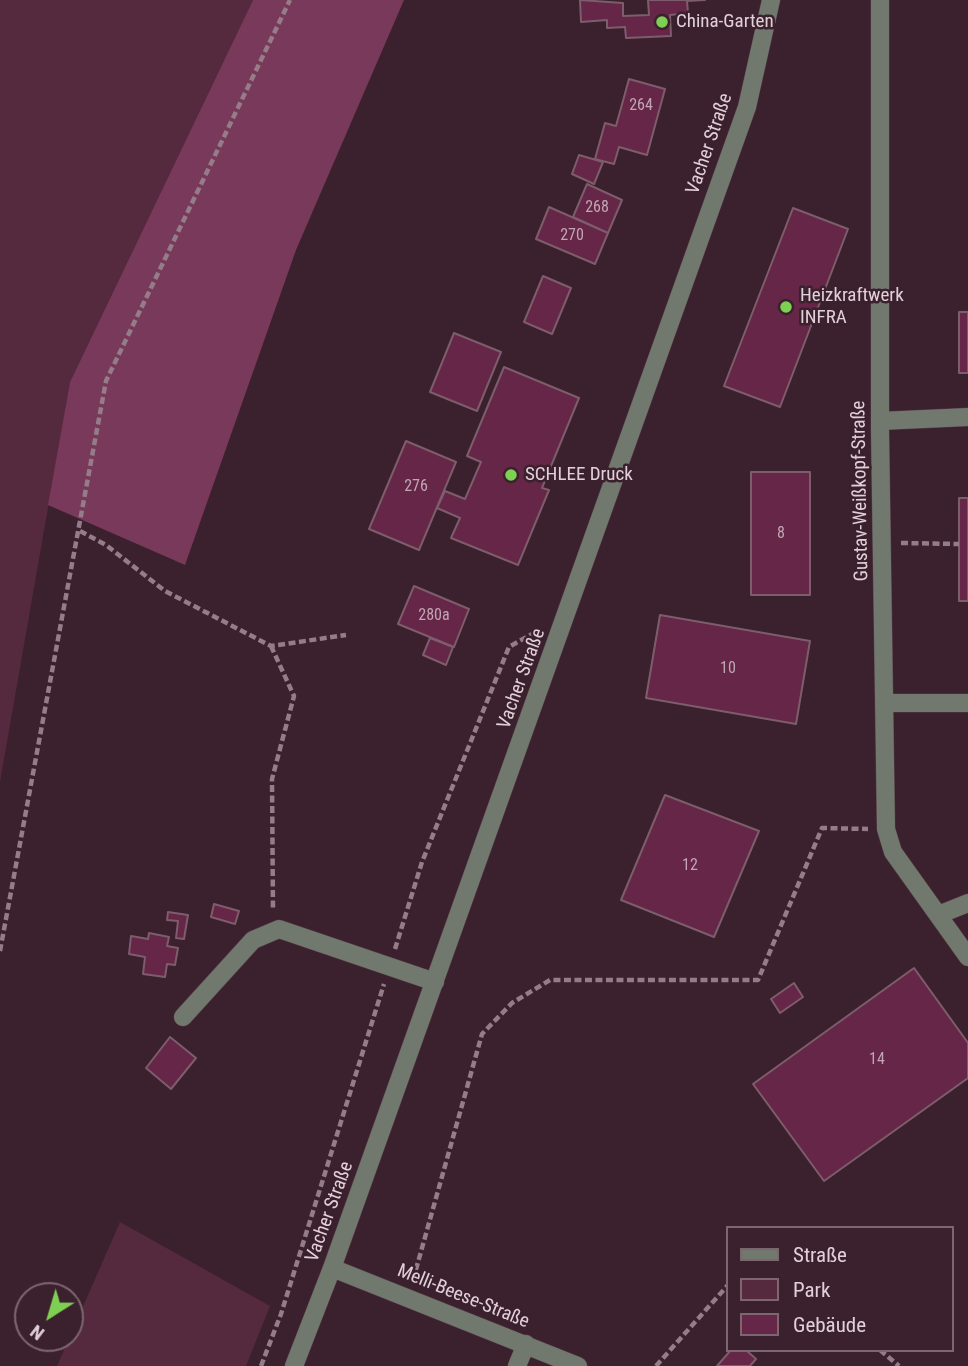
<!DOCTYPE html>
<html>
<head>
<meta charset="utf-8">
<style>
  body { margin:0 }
  #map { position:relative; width:968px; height:1366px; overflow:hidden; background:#3b202d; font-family:"Roboto Condensed",sans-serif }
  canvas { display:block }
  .legend { position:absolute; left:726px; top:1226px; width:228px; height:126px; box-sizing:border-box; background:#3b202d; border:2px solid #7e6671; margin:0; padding:9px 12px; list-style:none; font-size:21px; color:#e2d0d8 }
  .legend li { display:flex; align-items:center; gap:14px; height:35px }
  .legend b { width:35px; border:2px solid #7e6671 }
  .north { position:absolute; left:14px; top:1282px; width:70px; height:70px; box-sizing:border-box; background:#3b202d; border:2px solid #7e6671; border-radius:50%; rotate:217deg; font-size:19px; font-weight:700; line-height:28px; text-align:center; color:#e2d0d8 }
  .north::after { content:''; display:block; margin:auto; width:24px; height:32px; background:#7ed053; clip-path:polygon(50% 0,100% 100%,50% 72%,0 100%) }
</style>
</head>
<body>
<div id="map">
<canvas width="968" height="1366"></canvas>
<ul class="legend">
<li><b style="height:9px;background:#71796e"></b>Straße</li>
<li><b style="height:19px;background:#552a3f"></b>Park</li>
<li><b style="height:19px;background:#652647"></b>Gebäude</li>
</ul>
<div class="north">N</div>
</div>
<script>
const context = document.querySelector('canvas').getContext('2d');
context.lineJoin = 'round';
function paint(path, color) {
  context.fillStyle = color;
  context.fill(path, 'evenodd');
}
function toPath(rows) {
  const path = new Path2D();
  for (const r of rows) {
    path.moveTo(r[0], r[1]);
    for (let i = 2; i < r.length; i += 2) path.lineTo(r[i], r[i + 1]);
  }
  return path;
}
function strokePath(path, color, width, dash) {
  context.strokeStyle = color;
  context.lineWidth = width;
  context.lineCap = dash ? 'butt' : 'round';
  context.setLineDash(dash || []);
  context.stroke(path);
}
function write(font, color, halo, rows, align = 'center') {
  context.font = font + ' "Roboto Condensed",sans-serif';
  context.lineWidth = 5;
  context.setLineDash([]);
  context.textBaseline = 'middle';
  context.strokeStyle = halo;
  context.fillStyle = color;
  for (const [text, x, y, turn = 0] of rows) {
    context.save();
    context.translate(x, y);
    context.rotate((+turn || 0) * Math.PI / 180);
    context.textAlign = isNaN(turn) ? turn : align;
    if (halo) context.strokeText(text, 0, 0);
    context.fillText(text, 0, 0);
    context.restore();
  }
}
paint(toPath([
  [0,0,253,0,70,382,0,782],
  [120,1222,270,1306,246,1366,57,1366]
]), '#552a3f');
paint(toPath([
  [253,0,404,0,296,250,185,565,48,505,70,382]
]), '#79395a');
const building = toPath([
  [580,0,623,3,623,16,649,15,648,0,705,0,687,1,688,13,670,15,671,36,626,38,625,27,607,28,607,20,581,22,580,0],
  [629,79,665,89,647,155,619,147,614,164,595,159,605,123,616,126,629,79],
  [579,155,603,162,594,184,572,174,579,155],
  [587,184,622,200,608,233,573,217,587,184],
  [549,207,608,233,595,264,536,239,549,207],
  [793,208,848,229,780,407,724,386,793,208],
  [543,276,571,288,552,334,524,322,543,276],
  [959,312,968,312,968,373,959,373,959,312],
  [454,333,501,352,477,411,430,392,454,333],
  [504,367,579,398,542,488,549,490,518,565,451,538,460,518,437,508,445,491,465,499,481,462,467,456,504,367],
  [406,441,456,462,419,550,369,529,406,441],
  [751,472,810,472,810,595,751,595,751,472],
  [959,498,968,498,968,601,959,601,959,498],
  [414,586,469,609,454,647,398,624,414,586],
  [660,615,810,641,796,724,646,698,660,615],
  [430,638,453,647,446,665,423,655,430,638],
  [665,795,759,831,714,937,621,900,665,795],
  [214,904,239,911,235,924,211,917,214,904],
  [168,912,188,915,184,939,176,938,178,921,167,920,168,912],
  [149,933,169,937,167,946,178,948,175,965,167,964,165,977,143,974,145,957,129,954,131,936,148,939,149,933],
  [914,968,968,1043,968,1078,824,1181,753,1084,914,968],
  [794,983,803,997,780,1013,771,999,794,983],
  [170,1037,196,1058,171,1089,146,1068,170,1037],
  [731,1350,746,1350,756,1359,750,1366,717,1366,731,1350]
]);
paint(building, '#652647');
strokePath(building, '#7d5d6b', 2);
const minor = toPath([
  [880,0,880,430,886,829,893,852,968,957],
  [880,421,968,417],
  [884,703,968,703],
  [938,915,968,903],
  [183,1017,253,940,279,929,435,982],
  [332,1268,578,1366],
  [294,1366,332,1268,747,107,771,0],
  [517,1366,526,1344]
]);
strokePath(minor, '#563c48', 19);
strokePath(toPath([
  [80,531,106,545,165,591,271,646,346,635],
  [901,543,959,544],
  [271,646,294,696,272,779,273,909],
  [395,949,422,862,509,647,537,631],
  [0,951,106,381,290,0],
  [413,1280,482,1034,512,1003,550,980,758,980,822,828,868,829],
  [880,1350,899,1366],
  [261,1366,281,1314,384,984],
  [656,1366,728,1285]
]), '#947d88', 4.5, [7, 3.5]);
strokePath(minor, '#71796e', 18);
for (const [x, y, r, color] of [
  [662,22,7,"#7ed053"],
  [786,307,7,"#7ed053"],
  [511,475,7,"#7ed053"]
]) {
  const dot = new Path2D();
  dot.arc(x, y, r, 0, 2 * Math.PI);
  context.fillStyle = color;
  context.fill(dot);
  strokePath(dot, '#3b202d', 2.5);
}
write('16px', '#c3a6b4', null, [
  ["264",641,106],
  ["268",597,208],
  ["270",572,236],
  ["276",416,487],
  ["8",781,534],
  ["280a",434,616],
  ["10",728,669],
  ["12",690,866],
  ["14",877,1060]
]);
write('19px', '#e2d0d8', '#3b202d', [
  ["China-Garten",676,22],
  ["Heizkraftwerk",800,296],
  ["INFRA",800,318],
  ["SCHLEE Druck",525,475]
], 'left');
write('19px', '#e2d0d8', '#3b202d', [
  ["Vacher Straße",710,144,-71],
  ["Gustav-Weißkopf-Straße",861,491,-91],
  ["Vacher Straße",522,679,-70],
  ["Vacher Straße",330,1212,-70],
  ["Melli-Beese-Straße",463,1297,22]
]);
</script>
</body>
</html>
